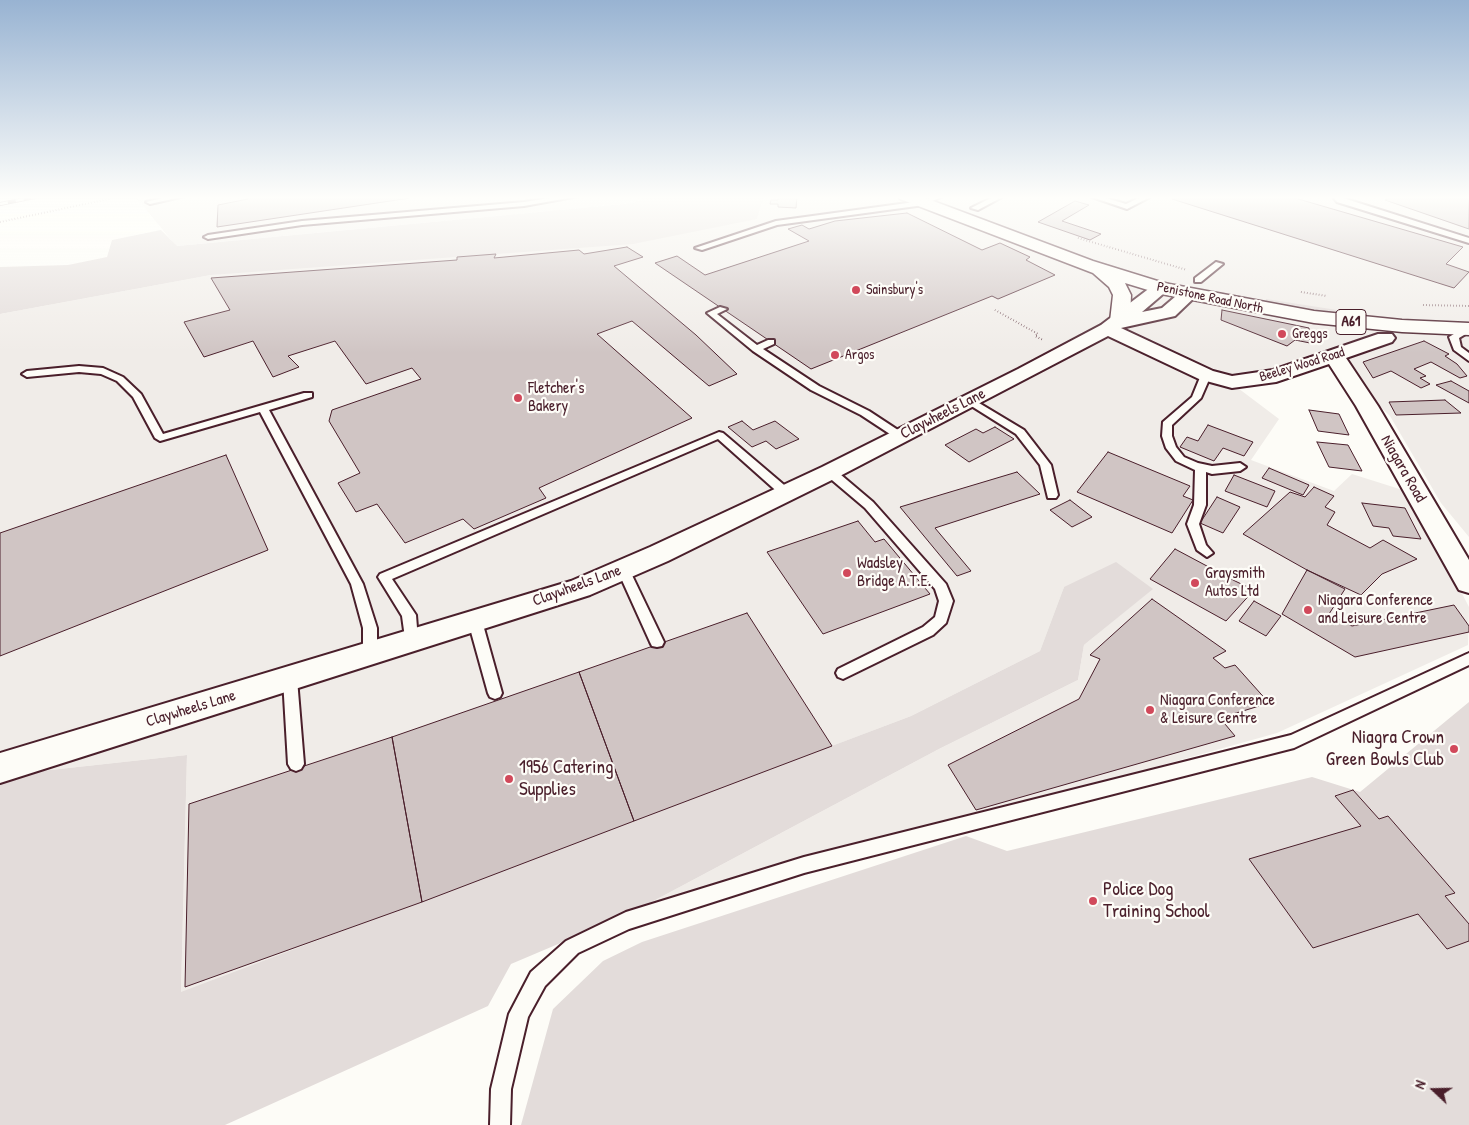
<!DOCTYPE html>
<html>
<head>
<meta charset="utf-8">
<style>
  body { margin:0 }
  #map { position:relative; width:1469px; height:1125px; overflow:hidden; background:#fdfcf7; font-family:"Patrick Hand",sans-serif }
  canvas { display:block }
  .north { position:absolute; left:1409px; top:1065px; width:50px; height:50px; -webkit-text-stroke:4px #fdfcf7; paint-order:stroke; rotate:291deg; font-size:14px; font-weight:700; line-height:20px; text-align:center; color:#4a1f2b }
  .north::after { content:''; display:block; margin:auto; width:18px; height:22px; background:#4a1f2b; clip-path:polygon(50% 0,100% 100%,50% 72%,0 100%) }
</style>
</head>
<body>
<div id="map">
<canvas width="1469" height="1125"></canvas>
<div class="north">N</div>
</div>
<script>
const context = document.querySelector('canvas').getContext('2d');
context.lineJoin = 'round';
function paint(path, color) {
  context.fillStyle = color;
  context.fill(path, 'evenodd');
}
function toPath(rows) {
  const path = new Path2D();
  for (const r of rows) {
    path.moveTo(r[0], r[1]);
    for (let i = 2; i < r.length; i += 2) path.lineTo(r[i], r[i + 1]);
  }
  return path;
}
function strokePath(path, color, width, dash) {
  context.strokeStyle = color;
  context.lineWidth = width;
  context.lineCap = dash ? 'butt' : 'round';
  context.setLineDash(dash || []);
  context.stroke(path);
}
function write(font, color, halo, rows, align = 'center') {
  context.font = font + ' "Patrick Hand",sans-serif';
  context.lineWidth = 4.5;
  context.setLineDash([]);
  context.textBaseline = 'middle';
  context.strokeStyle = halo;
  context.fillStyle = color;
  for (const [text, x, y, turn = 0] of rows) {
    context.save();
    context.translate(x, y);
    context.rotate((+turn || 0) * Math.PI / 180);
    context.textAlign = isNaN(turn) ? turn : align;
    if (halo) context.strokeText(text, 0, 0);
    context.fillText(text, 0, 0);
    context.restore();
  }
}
paint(toPath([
  [135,196,648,196,634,203,176,246],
  [764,196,1469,196,1469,537,1441,503,1390,416,1328,357,1305,366,1222,376,1279,419,1251,460,1334,491,1352,474,1409,492,1469,607,1468,645,1277,733,629,914,939,749,1078,680,1084,645,1152,589,1064,587,1040,651,911,716,181,993,187,755,23,773,0,768,0,314,211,275,757,219]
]), '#f0ece8');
paint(toPath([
  [648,196,764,196,757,219,633,244,211,275,0,314,0,267,68,265,107,257,112,240,161,230,177,246,634,203],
  [1266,299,1363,314,1367,317,1266,304],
  [1116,562,1153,589,1084,645,1078,680,939,749,629,914,511,964,488,1006,225,1125,0,1125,0,780,23,773,187,755,181,992,911,716,1040,651,1064,587],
  [1469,702,1469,1125,521,1125,553,1009,603,961,642,942,966,836,1007,851,1312,777,1360,792]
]), '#e3dcda');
const building = toPath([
  [247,196,409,196,410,198,217,227,218,205,248,199,247,196],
  [779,196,797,196,796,208,778,207,778,204,770,204,771,200,778,200,779,196],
  [1177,196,1288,196,1463,247,1446,264,1469,272,1454,288,1172,199,1177,196],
  [1395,196,1469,196,1469,229,1385,200,1395,196],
  [1075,201,1089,205,1062,221,1101,234,1090,240,1038,222,1075,201],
  [907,213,982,250,1000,243,1030,257,1026,260,1055,275,998,299,992,296,811,369,655,263,677,256,705,275,809,241,788,229,802,225,809,229,835,221,907,213],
  [627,247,643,257,614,266,696,335,737,374,709,386,632,321,597,334,692,418,539,488,546,498,474,529,463,519,405,543,377,504,356,512,338,483,360,473,329,421,332,410,421,379,412,368,366,384,335,341,288,356,299,367,273,377,253,341,204,357,184,322,230,310,211,278,457,260,457,257,496,254,494,258,579,250,584,254,627,247],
  [1222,310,1309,328,1310,343,1295,340,1287,346,1221,320,1222,310],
  [1424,341,1449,354,1445,356,1457,364,1467,376,1460,378,1431,362,1414,369,1426,376,1420,378,1430,384,1421,388,1391,371,1373,378,1363,362,1424,341],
  [1451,381,1469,391,1469,403,1436,385,1451,381],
  [1445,400,1461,413,1396,415,1389,402,1445,400],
  [1309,410,1339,414,1349,435,1318,431,1309,410],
  [742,421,753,430,775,421,799,439,776,449,766,441,752,447,728,427,742,421],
  [1208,425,1253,442,1244,456,1223,448,1214,461,1180,447,1187,437,1198,441,1208,425],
  [995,427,1014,439,969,462,945,445,976,429,983,433,995,427],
  [1317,442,1348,445,1362,471,1329,467,1317,442],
  [1108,452,1190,486,1183,496,1193,500,1172,533,1077,492,1108,452],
  [226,455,268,550,0,656,0,533,226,455],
  [1269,468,1309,485,1303,495,1262,478,1269,468],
  [1017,472,1040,494,935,528,971,571,957,576,900,507,1017,472],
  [1234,475,1275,491,1267,507,1225,491,1234,475],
  [1314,487,1334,496,1325,507,1335,512,1327,525,1370,548,1383,540,1417,559,1382,574,1361,595,1307,570,1243,534,1290,492,1305,497,1314,487],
  [1217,497,1240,507,1223,533,1200,523,1217,497],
  [1070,500,1092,517,1072,527,1050,510,1070,500],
  [1362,503,1405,508,1421,539,1393,536,1389,528,1373,526,1362,503],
  [858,521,875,542,884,539,930,594,823,634,767,552,858,521],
  [1175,549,1235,581,1254,590,1226,621,1150,579,1175,549],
  [1307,570,1345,589,1329,614,1352,626,1454,605,1469,626,1469,632,1355,657,1282,614,1307,570],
  [1152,599,1226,651,1213,658,1225,668,1235,665,1269,703,1220,718,1235,736,976,810,948,765,1079,699,1100,659,1090,655,1152,599],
  [1254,601,1281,616,1266,636,1239,621,1254,601],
  [747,613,832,746,634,821,579,672,747,613],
  [579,672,634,821,422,902,392,737,579,672],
  [392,737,422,902,185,987,189,804,392,737],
  [1353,790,1379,819,1388,816,1455,893,1445,896,1469,924,1469,941,1447,949,1418,914,1313,948,1249,859,1361,826,1335,796,1353,790]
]);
paint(building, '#d0c5c4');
strokePath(building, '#4a1f2b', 1);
const lane = toPath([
  [171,196,185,196,150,204,146,202,171,196],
  [563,196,579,196,524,206,302,225,208,239,204,237,208,235,302,221,524,202,563,196],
  [934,196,943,196,924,205,777,225,702,250,695,248,776,221,922,201,934,196],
  [995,196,1004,196,978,210,971,208,995,196],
  [1089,196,1099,196,1126,204,1143,196,1152,196,1127,209,1089,196],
  [1332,196,1340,196,1343,198,1469,238,1469,243,1337,202,1332,196],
  [1216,262,1223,264,1201,282,1195,282,1195,278,1216,262],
  [720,307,727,309,717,314,757,345,768,340,774,340,774,344,763,349,819,386,869,411,904,434,904,438,896,438,861,415,811,390,753,351,707,313,720,307],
  [1467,326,1469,327,1469,332,1459,338,1461,347,1469,353,1469,361,1454,350,1449,337,1467,326],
  [79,366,103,368,123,377,141,394,163,434,304,393,312,393,312,397,269,410,363,584,377,628,377,652,375,656,370,657,365,656,363,652,363,628,351,584,260,412,160,441,155,438,133,397,117,381,101,374,79,372,27,377,22,374,27,371,79,366],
  [1206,372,1211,375,1201,398,1172,425,1172,436,1176,447,1184,457,1198,463,1212,466,1240,463,1246,467,1240,471,1212,474,1206,472,1206,505,1199,524,1206,545,1213,553,1207,557,1197,550,1187,524,1194,505,1195,470,1176,461,1166,448,1162,436,1163,422,1192,397,1201,375,1206,372],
  [969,397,1024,430,1051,465,1058,495,1056,498,1048,498,1040,465,1016,434,965,402,965,398,969,397],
  [719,432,723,433,790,490,792,493,790,496,782,496,718,439,392,579,416,615,418,641,416,645,411,646,406,645,402,616,378,577,380,574,719,432],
  [830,468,834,469,873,502,946,584,953,601,946,623,933,635,843,679,838,677,836,673,838,669,923,627,935,617,939,601,935,589,865,508,826,475,824,472,826,469,830,468],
  [623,564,629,569,664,642,662,646,657,647,652,646,650,642,617,569,623,564],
  [475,616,480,617,482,621,502,693,500,697,495,699,490,697,488,693,468,621,470,617,475,616],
  [1469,653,1469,665,1294,748,804,873,629,929,578,953,545,986,528,1017,511,1089,510,1125,490,1125,491,1089,509,1014,531,972,566,941,626,912,804,857,1291,735,1469,653],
  [290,673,295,675,297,679,304,764,301,769,296,771,291,769,288,764,283,679,285,675,290,673]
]);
const street = toPath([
  [1161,283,1167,284,1170,288,1142,312,1162,308,1183,290,1189,289,1195,290,1198,294,1175,316,1121,328,1213,371,1232,376,1273,370,1378,334,1392,334,1395,338,1392,342,1346,358,1378,406,1469,560,1469,593,1459,590,1356,406,1329,364,1276,382,1232,388,1199,379,1108,336,838,477,668,561,590,595,0,783,0,753,571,581,650,547,822,467,1018,369,1101,325,1155,284,1161,283]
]);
const highway = toPath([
  [898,196,920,196,1093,261,1164,283,1314,311,1402,320,1469,323,1469,335,1402,332,1314,323,1161,294,1125,283,1131,295,1130,321,1127,325,1120,327,1113,325,1110,321,1113,295,1109,287,1093,273,900,199,898,196]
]);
strokePath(lane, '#4a1f2b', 4);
strokePath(street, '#4a1f2b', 4);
strokePath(highway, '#4a1f2b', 3);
strokePath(toPath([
  [0,222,123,196],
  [1078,238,1187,270],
  [1301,292,1327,296],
  [1423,305,1469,306],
  [995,310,1038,334,1035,336,1043,340]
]), '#4a1f2b', 2, [0.5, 2.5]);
paint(lane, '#fdfcf7');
paint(street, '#fdfcf7');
paint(highway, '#fdfcf7');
const rail = toPath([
  [0,204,40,196]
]);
strokePath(rail, '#4a1f2b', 4);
strokePath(rail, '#fdfcf7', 2.5, [8]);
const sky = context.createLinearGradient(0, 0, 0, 353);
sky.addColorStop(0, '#98b3d2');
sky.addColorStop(0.56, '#fefefb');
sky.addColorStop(1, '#fefefb00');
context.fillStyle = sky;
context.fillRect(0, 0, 1469, 353);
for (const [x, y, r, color] of [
  [856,290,5,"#d1495b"],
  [1282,334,5,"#d1495b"],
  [835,355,5,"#d1495b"],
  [518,398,5,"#d1495b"],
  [847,573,5,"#d1495b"],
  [1195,583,5,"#d1495b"],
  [1308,610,5,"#d1495b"],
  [1150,710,5,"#d1495b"],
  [1454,749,5,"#d1495b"],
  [509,779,5,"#d1495b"],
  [1093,901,5,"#d1495b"]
]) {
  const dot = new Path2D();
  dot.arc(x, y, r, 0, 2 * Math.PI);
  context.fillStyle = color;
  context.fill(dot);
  strokePath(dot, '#fdfcf7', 2);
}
write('14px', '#4a1f2b', '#fdfcf7', [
  ["Sainsbury's",866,290],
  ["Greggs",1292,334],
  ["Argos",845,355]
], 'left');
write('14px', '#4a1f2b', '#fdfcf7', [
  ["Penistone Road North",1210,298,12],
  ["Beeley Wood Road",1302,365,-17]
]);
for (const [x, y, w] of [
  [1351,322,30]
]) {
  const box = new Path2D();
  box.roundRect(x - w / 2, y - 12.5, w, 25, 4);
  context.fillStyle = '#fdfcf7';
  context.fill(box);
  strokePath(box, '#4a1f2b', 1);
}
write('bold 15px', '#4a1f2b', null, [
  ["A61",1351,322]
]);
write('16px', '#4a1f2b', '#fdfcf7', [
  ["Fletcher's",528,389],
  ["Bakery",528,407],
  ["Wadsley",857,564],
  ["Bridge A.T.E.",857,582],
  ["Graysmith",1205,574],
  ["Autos Ltd",1205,592],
  ["Niagara Conference",1318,601],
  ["and Leisure Centre",1318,619],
  ["Niagara Conference",1160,701],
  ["& Leisure Centre",1160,719]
], 'left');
write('16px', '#4a1f2b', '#fdfcf7', [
  ["Claywheels Lane",943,414,-27],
  ["Niagara Road",1403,469,60],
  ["Claywheels Lane",577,586,-20],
  ["Claywheels Lane",191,709,-17]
]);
write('19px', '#4a1f2b', '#fdfcf7', [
  ["Niagra Crown",1444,738,"right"],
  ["Green Bowls Club",1444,760,"right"],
  ["1956 Catering",519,768],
  ["Supplies",519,790],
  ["Police Dog",1103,890],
  ["Training School",1103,912]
], 'left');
</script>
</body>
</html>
